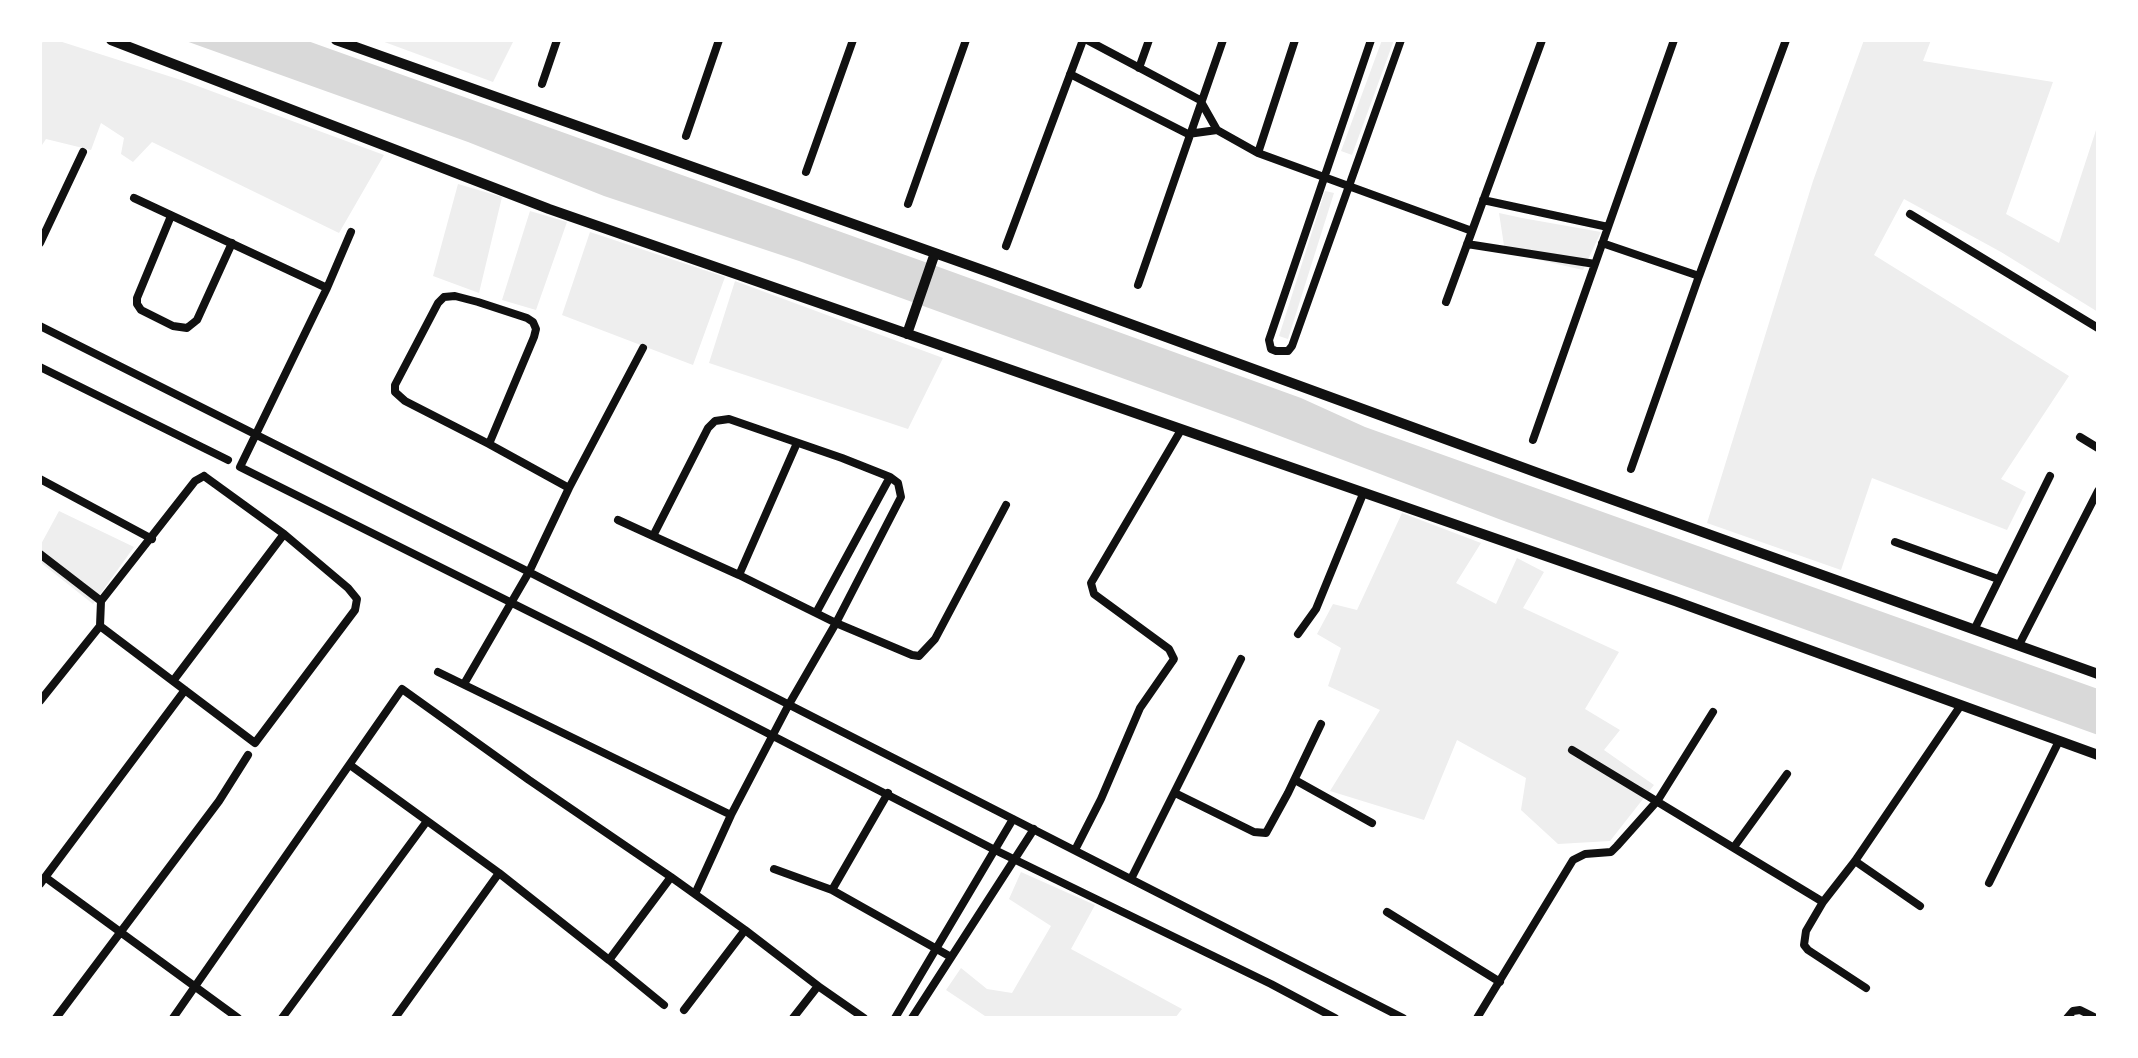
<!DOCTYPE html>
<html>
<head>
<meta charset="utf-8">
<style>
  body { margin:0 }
  #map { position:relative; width:2138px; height:1058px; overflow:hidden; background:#fff; font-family:"Asap Condensed",sans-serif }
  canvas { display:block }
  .frame { position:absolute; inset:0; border:42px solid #fff; pointer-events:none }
</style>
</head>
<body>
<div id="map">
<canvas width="2138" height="1058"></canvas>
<div class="frame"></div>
</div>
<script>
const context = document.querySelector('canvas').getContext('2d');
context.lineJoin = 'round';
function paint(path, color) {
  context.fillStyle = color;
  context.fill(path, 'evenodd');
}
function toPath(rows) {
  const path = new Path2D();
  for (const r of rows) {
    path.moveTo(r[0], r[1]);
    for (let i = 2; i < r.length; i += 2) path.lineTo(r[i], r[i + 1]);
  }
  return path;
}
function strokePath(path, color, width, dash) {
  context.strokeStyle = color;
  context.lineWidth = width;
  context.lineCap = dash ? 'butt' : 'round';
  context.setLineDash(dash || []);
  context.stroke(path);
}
paint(toPath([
  [43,40,56,40,184,81,384,155,339,233,152,142,133,162,121,154,124,138,101,123,91,150,46,139,40,148,40,50],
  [379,40,514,40,493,82],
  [1382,40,1394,40,1352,155,1341,151],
  [1864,40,1931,40,1923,61,2053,82,2006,214,2059,243,2098,124,2098,312,2001,252,1904,199,1874,255,2069,376,2001,479,2026,492,2007,530,1872,478,1841,570,1707,523,1813,181],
  [458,184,502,197,479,293,433,276],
  [1325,191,1334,193,1288,339,1279,336],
  [530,211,567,222,536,310,502,300],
  [1499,213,1522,218,1601,232,1583,270,1505,252],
  [590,232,725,277,693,365,562,315],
  [735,281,943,358,908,429,709,363],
  [59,511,134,547,93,604,40,562,40,546],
  [1402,513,1481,543,1456,583,1496,604,1517,558,1544,572,1523,608,1619,652,1585,709,1620,730,1604,750,1654,785,1610,841,1558,844,1521,810,1526,778,1457,740,1424,820,1330,791,1380,710,1328,686,1341,648,1317,634,1333,604,1357,610],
  [1021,872,1095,905,1071,949,1182,1009,1175,1018,988,1018,946,990,961,968,987,989,1012,993,1051,926,1009,899]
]), '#eee');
paint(toPath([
  [183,40,305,40,936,266,1301,398,1365,427,2098,689,2098,735,1504,521,1235,419,799,261,604,196,468,142]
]), '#d9d9d9');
strokePath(toPath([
  [1087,40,1200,100,1217,130,1258,153,1472,231],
  [1371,40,1269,340,1271,349,1276,351,1288,351,1292,346,1401,40],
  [1139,68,1149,40],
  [1070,74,1188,134,1217,130],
  [542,84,557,40],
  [686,136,719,40],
  [1258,153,1295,40],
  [806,172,853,40],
  [134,198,327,288],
  [1483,200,1608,227],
  [908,204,966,40],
  [1910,214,2098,328],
  [171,216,137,298,137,304,141,310,173,326,187,328,197,320,232,243],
  [351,232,327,288,240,467,590,642,995,850,1271,984,1335,1018],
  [40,243,83,152],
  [1602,243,1699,276,1631,469],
  [1467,244,1595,264],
  [1006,246,1083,40],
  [1699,276,1786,40],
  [1138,285,1223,40],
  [1446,302,1542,40],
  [40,326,529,572,1403,1018],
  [40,367,228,460],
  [2080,437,2098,448],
  [1533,440,1674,40],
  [489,444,405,401,395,392,395,385,438,303,444,297,455,296,478,302,527,318,533,322,536,329,534,337,489,444,569,488],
  [204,476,284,534,348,588,357,599,355,610,255,743,100,626,101,601,195,481,204,476],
  [40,479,152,539],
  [618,520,653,536],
  [1895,542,1998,579],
  [40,554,101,601],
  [739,575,797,443],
  [816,613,890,477],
  [1974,630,2050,476],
  [1298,634,1316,609,1363,494],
  [2019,645,2098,491],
  [438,672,731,815],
  [173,681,284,534],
  [464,684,529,572,569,488,643,348],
  [40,701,100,626],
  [1572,750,1823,902,1806,931,1804,945,1808,950,1866,988],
  [350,765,499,873,609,960,671,877,745,930,818,986,864,1018],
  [1295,780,1372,823],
  [1175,793,1254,832,1266,833,1288,793,1321,724],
  [1734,847,1787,774],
  [1075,850,1101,799,1140,708,1174,659,1169,649,1094,594,1091,583,1181,430],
  [1855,861,1920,906],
  [774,869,832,890,951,957],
  [45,877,238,1018],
  [1131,879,1241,659],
  [1989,883,2059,741],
  [40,884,185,690],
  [832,890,888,793],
  [695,894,731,815,788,706,836,623,901,497,898,483,890,477,842,458,729,419,715,421,708,428,653,536,739,575,836,623,912,655,919,656,935,639,1006,505],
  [1823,902,1855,861,1961,705],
  [1387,912,1500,982],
  [609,960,664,1005],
  [684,1010,745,930],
  [56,1018,219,801,248,755],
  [173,1018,402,689,529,780,671,877],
  [282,1018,427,821],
  [395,1018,499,873],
  [793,1018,818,986],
  [895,1018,1013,819],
  [912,1018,1034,829],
  [1477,1018,1573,860,1585,854,1611,852,1617,846,1658,800,1713,712],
  [2067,1018,2073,1011,2080,1010,2096,1018]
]), '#111', 8);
strokePath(toPath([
  [111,40,549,209,1675,601,2098,755],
  [336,40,991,273,1538,473,2098,674],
  [907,334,935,253]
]), '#111', 10);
</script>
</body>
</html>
